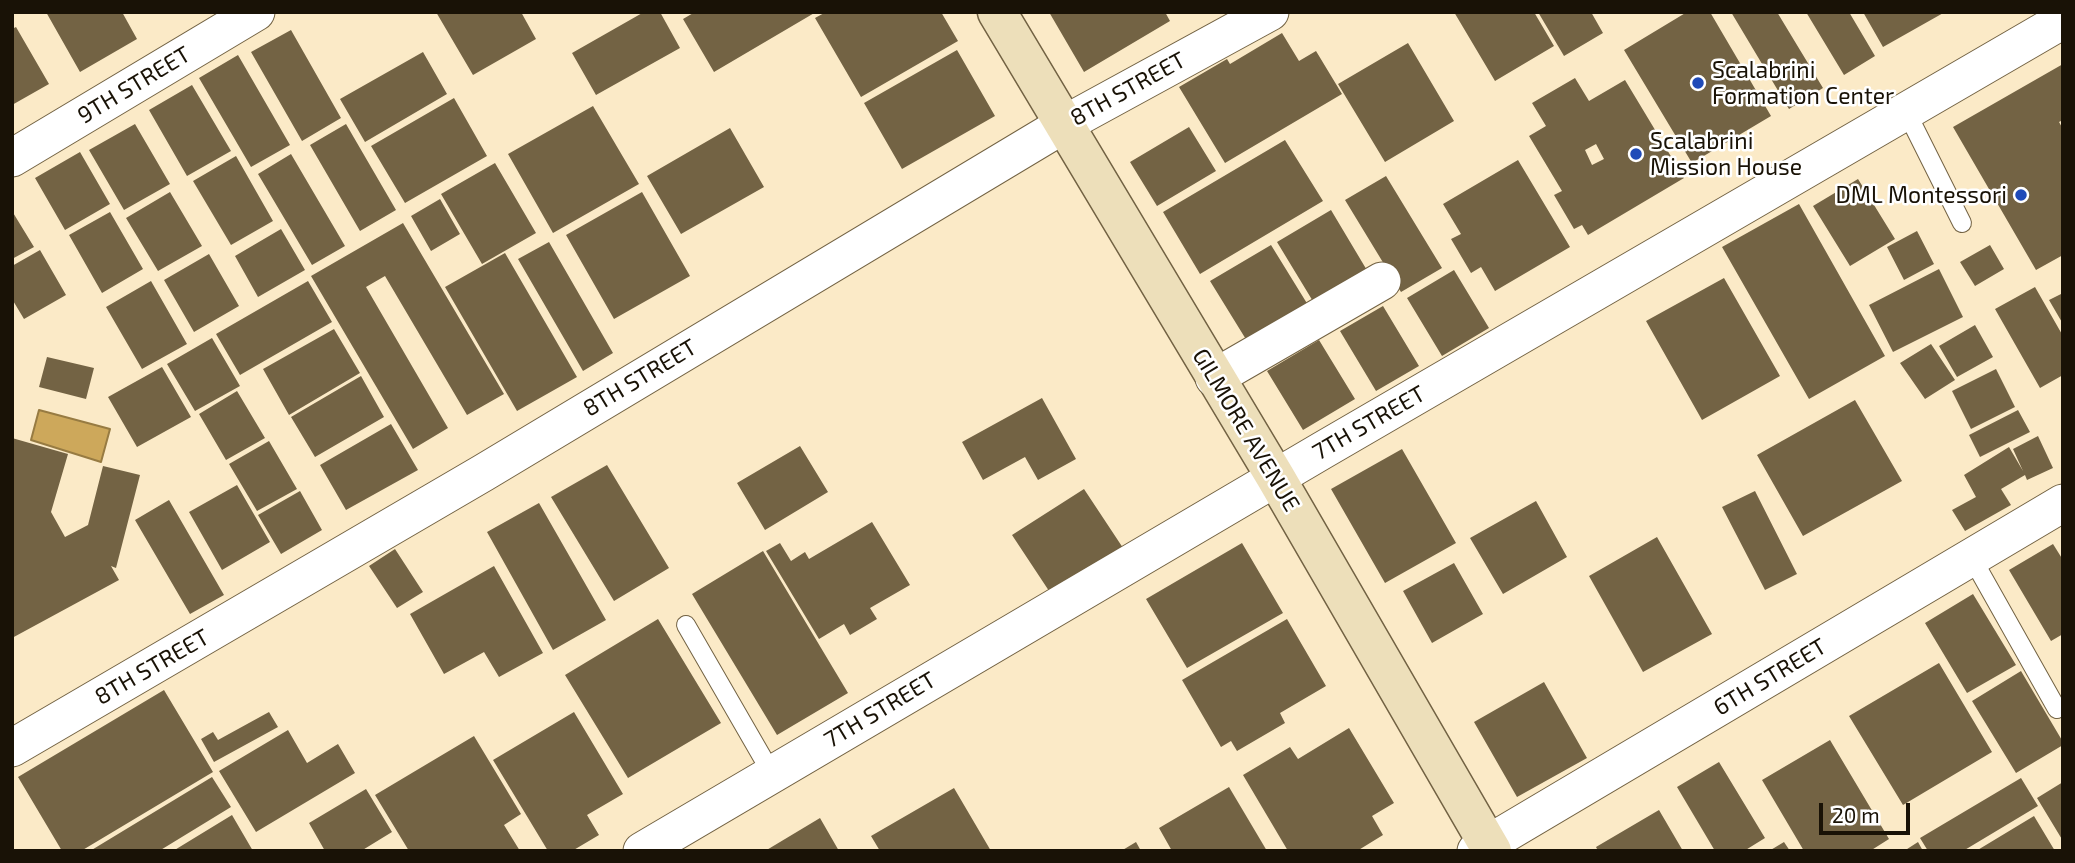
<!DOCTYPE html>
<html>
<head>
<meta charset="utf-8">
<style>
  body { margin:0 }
  #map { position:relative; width:2075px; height:863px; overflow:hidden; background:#fbeac7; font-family:"Exo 2",sans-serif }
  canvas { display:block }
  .frame { position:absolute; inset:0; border:14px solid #191206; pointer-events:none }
  .scale { position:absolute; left:1819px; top:803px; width:91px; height:32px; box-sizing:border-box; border:4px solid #191206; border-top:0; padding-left:9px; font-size:21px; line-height:24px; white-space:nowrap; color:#191206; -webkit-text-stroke:5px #fff; paint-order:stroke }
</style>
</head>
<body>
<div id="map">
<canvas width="2075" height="863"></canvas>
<div class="frame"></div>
<div class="scale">20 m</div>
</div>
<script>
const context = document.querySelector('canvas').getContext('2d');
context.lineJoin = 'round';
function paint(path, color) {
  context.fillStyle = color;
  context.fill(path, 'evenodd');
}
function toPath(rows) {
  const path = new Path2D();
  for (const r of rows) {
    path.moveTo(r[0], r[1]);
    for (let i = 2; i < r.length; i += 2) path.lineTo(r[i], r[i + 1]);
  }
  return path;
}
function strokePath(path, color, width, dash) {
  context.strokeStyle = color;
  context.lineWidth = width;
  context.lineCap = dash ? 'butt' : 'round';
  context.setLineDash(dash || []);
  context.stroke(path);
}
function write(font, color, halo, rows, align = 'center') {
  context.font = font + ' "Exo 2",sans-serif';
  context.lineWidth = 5;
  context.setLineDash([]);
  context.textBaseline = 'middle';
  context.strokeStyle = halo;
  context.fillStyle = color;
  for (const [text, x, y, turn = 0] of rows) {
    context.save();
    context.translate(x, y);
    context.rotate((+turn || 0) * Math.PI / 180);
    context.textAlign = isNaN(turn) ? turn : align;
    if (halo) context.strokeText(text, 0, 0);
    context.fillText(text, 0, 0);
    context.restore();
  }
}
const water = toPath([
  [39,410,110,429,101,462,31,440,39,410]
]);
paint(water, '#cda85b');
strokePath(water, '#977b42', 2);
paint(toPath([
  [46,12,122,12,137,39,80,72],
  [436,12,521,12,536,39,473,75],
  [644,12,660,12,680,48,596,95,572,53],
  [695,12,816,12,714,72,683,19],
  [826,12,941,12,958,41,861,97,815,18],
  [1049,12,1165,12,1170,21,1084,72],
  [1454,12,1534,12,1554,46,1495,81],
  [1538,12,1591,12,1603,33,1564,56],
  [1687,12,1710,12,1771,116,1692,163,1624,50],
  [1731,12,1777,12,1823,88,1789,109],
  [1806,12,1849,12,1875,56,1844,75],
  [1863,12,1945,12,1883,47],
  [16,27,49,84,12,105,12,29],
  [291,30,341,118,302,141,251,52],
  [1282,33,1299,61,1316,51,1342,94,1225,163,1179,87,1227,59,1230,64],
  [1408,43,1454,121,1385,162,1338,84],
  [957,50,995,116,902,169,864,103],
  [423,52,447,94,365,142,340,99],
  [238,55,290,145,251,167,199,78],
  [2063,64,2063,120,2059,122,2063,129,2063,255,2036,270,1953,127],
  [1575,78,1589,101,1625,80,1684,178,1588,235,1582,225,1574,229,1554,195,1562,191,1529,136,1546,126,1532,103],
  [1596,144,1604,159,1592,165,1585,150],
  [192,85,231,151,187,176,149,110],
  [454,98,487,156,405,203,371,146],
  [593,106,639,184,553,233,508,154],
  [135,124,170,184,124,210,89,150],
  [346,124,396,210,360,231,310,145],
  [1189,127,1216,171,1157,206,1130,162],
  [730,128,764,187,681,234,647,176],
  [1285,140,1323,201,1200,274,1163,212],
  [80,152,110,204,65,230,35,178],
  [291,154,345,246,312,265,258,174],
  [236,156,273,221,231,245,193,181],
  [1518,160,1570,247,1495,291,1481,267,1471,273,1451,239,1461,234,1443,204],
  [495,163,536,233,482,264,441,194],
  [1386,176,1442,268,1401,292,1345,200],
  [1858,179,1895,239,1850,266,1813,206],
  [170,192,202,246,158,271,126,218],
  [642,192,690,276,614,319,566,235],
  [440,199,460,234,431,251,411,216],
  [1799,204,1885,356,1809,399,1722,247],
  [1331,210,1368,272,1314,303,1277,242],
  [12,211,34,247,12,259],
  [110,212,143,269,102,293,69,235],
  [403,223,504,394,467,415,385,276,366,287,448,428,413,449,311,276],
  [281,229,305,270,258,297,235,256],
  [1917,231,1934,264,1904,280,1887,247],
  [549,242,613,353,583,371,518,259],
  [1271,245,1308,305,1247,341,1210,281],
  [1990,245,2004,269,1975,286,1960,262],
  [40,250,66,295,24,319,12,299,12,266],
  [505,253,577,377,517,411,445,287],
  [209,254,239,306,194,332,164,280],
  [1939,269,1963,317,1893,352,1869,305],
  [1454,270,1489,328,1442,356,1407,298],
  [1724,278,1780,376,1702,420,1646,321],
  [151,281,187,344,142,369,106,307],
  [308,281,332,322,240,375,216,334],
  [2035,287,2063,336,2063,375,2040,388,1995,309],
  [2063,293,2063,324,2049,300],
  [1383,306,1419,366,1376,391,1340,331],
  [1975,325,1993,357,1957,377,1939,346],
  [334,329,360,373,289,415,263,369],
  [212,338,240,386,195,411,167,364],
  [1319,340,1355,399,1303,430,1267,371],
  [1931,344,1955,380,1925,399,1900,363],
  [47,357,94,368,86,399,39,387],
  [162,367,191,417,137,447,108,397],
  [1996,369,2015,407,1971,429,1952,391],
  [361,376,384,417,315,457,291,417],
  [237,391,265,438,226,460,199,414],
  [1042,398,1076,459,1038,480,1025,457,983,480,962,442],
  [1855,400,1902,481,1803,536,1757,455],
  [2018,410,2030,432,1980,457,1969,435],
  [391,424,418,470,346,510,320,465],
  [2038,436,2053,468,2027,480,2025,475,2001,489,2011,505,1965,531,1952,510,1976,497,1964,475,2009,447,2023,471,2013,449],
  [12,438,68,454,51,512,65,537,88,525,103,466,140,475,116,568,111,566,119,580,12,638],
  [269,441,297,489,257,511,229,464],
  [800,446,828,492,765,530,737,483],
  [1402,449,1456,543,1385,583,1331,489],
  [607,465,669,568,614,601,551,497],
  [237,485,270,542,222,570,189,512],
  [1084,489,1127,554,1055,600,1012,535],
  [300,491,322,530,281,554,258,515],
  [1755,491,1797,574,1765,590,1722,507],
  [169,500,224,595,190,614,135,520],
  [1536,501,1567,557,1503,594,1470,538],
  [539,503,606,620,553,650,487,532],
  [872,522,910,585,870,608,877,619,850,635,844,624,819,639,766,551,780,543,791,561,805,552,809,559],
  [1657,537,1712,634,1643,672,1589,576],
  [1242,543,1283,613,1187,668,1146,599],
  [2053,544,2063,560,2063,634,2051,641,2009,570],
  [395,549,423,592,397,608,369,566],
  [763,551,848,693,777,735,692,594],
  [1454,563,1483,614,1432,643,1403,591],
  [494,566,543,653,499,677,484,652,444,674,410,614],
  [1973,594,2016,665,1967,693,1925,623],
  [658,619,721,723,628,778,565,675],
  [1287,619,1326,686,1280,713,1285,723,1237,751,1231,741,1221,747,1182,680],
  [1939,663,1992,752,1903,805,1849,716],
  [2021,671,2063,742,2063,745,2016,773,1972,701],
  [1544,682,1587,758,1517,797,1474,722],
  [164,690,213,772,81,851,62,851,18,777],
  [269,712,278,727,214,762,201,739,213,732,218,740],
  [574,712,623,794,587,815,599,835,572,851,548,851,493,760],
  [1349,728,1394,803,1372,816,1383,835,1357,851,1288,851,1243,775,1290,747,1298,759],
  [288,730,307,763,338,744,355,773,256,832,219,771],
  [474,736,521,814,504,825,520,851,409,851,375,795],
  [1830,740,1889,839,1870,851,1804,851,1762,780],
  [1719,762,1765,838,1744,851,1715,851,1677,787],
  [212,777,231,807,159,851,90,851],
  [2021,778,2038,806,1963,851,1928,851,1920,838],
  [2063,782,2063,841,2037,798],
  [1229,787,1267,851,1172,851,1159,828],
  [954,788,991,851,880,851,871,836],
  [366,789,392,832,361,851,325,851,309,823],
  [1659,810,1683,851,1598,851,1596,847],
  [232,815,253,851,173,851],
  [2034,816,2055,851,1976,851],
  [820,818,839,851,765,851],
  [1136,842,1141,851,1121,851],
  [1784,842,1790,851,1769,851],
  [1918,842,1923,851,1904,851]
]), '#736344');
const service = toPath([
  [1906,111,1962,223],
  [1972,558,2057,709],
  [686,625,772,774]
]);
const minor = toPath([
  [12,158,256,12],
  [1214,378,1382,281],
  [12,748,483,473,1063,125,1270,12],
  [642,851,1323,450,2063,20],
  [1476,851,2063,503]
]);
const secondary = toPath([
  [997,12,1276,478,1492,851]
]);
strokePath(service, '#726243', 20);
strokePath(minor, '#726243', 39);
strokePath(secondary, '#726243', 41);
strokePath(service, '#fff', 18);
strokePath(minor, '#fff', 37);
strokePath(secondary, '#eddfba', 38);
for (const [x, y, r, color] of [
  [1698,83,7,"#1f4ab8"],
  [1636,154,7,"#1f4ab8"],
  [2021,195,7,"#1f4ab8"]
]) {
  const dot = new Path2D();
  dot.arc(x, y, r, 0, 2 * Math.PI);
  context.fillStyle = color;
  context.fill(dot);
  strokePath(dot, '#fff', 2.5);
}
write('23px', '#191206', '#fff', [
  ["Scalabrini",1712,70],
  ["Formation Center",1712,96],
  ["Scalabrini",1650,141],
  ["Mission House",1650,167],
  ["DML Montessori",2007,195,"right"]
], 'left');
write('23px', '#191206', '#fff', [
  ["9TH STREET",134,85,-31],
  ["8TH STREET",1128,89,-29],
  ["8TH STREET",640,378,-31],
  ["7TH STREET",1369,423,-30],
  ["GILMORE AVENUE",1246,430,59],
  ["8TH STREET",152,667,-30],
  ["6TH STREET",1770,677,-31],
  ["7TH STREET",880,710,-31]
]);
</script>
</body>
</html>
